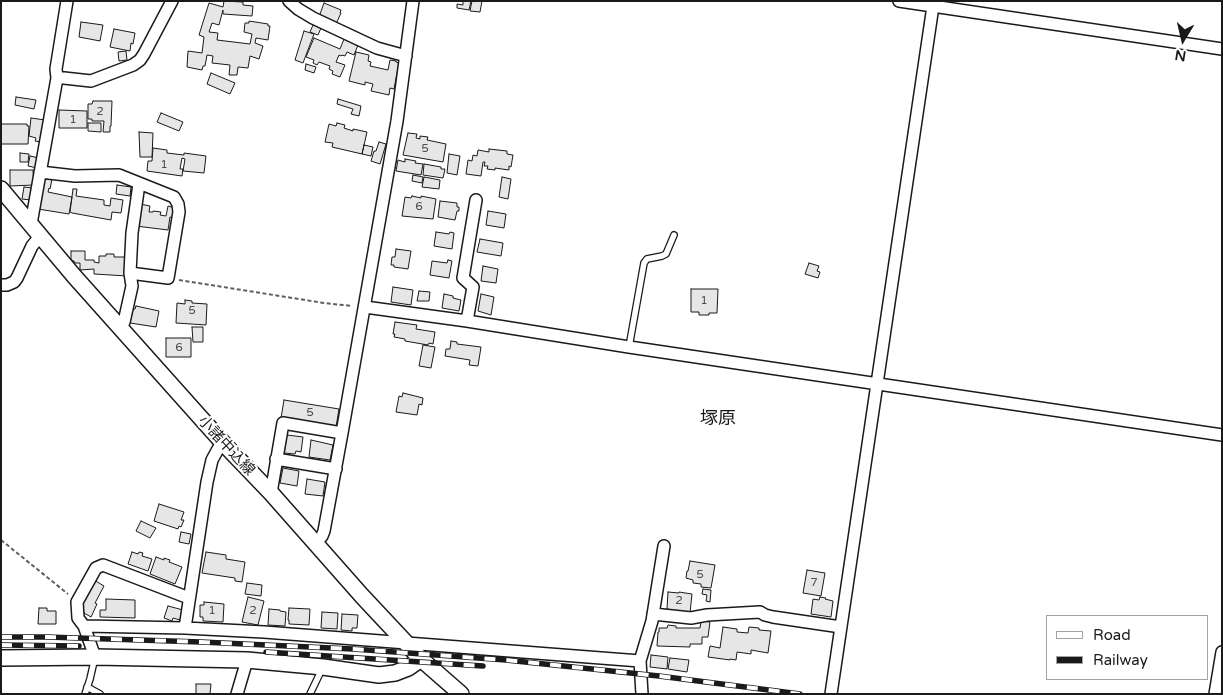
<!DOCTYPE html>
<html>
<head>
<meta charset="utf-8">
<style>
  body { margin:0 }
  #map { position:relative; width:1223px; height:695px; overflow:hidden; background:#fff; font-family:"Varela Round",sans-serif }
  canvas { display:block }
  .frame { position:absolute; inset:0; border:2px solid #1a1a1a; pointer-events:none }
  .legend { position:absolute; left:1046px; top:615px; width:162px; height:65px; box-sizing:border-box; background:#fff; border:1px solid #a3a3a3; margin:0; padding:6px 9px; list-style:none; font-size:15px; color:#1a1a1a }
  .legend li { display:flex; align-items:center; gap:10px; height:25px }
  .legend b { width:25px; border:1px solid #a3a3a3 }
  .north { position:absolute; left:1158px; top:15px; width:50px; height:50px; -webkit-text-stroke:4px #fff; paint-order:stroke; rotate:189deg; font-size:14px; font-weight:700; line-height:20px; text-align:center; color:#1a1a1a }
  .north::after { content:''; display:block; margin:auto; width:18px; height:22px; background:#1a1a1a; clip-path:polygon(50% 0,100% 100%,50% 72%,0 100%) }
</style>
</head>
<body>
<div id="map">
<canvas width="1223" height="695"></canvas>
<div class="frame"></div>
<ul class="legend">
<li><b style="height:6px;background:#fff"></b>Road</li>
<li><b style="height:6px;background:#1a1a1a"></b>Railway</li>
</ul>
<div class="north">N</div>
</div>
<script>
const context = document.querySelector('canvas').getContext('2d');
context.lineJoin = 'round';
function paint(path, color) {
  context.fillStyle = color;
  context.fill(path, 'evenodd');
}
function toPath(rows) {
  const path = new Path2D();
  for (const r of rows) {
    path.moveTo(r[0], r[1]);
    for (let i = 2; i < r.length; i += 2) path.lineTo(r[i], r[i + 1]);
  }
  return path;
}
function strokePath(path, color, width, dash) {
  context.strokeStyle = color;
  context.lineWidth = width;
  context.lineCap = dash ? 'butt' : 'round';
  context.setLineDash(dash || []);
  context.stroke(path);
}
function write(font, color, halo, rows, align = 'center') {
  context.font = font + ' "Varela Round","Noto Sans JP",sans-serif';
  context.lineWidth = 4;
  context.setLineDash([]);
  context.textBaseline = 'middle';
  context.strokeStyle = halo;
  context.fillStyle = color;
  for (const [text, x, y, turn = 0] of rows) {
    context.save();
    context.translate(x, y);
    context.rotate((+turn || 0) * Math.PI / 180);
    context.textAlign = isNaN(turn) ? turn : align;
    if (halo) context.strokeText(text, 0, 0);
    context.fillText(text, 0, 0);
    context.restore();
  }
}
const building = toPath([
  [224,1,243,2,243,5,253,6,252,16,223,14,223,10,219,25,212,23,209,32,218,33,217,40,250,44,252,34,244,32,245,23,249,23,249,21,268,24,268,26,270,26,268,40,256,38,255,43,263,46,259,59,250,56,248,68,238,67,237,75,229,75,230,65,212,63,213,56,207,55,205,66,203,66,202,70,187,67,188,51,202,53,204,37,199,35,209,3,223,7,224,1],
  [463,1,471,1,469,10,457,8,457,4,463,5,463,1],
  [472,1,482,1,480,12,470,11,472,1],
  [324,3,341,10,340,13,341,13,336,24,319,17,324,3],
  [81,22,103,25,100,41,79,37,81,22],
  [313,25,321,28,318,35,310,32,313,25],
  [114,29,135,33,133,44,131,43,130,51,110,47,114,29],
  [304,31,314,34,303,63,295,60,304,31],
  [314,38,340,49,344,39,358,45,354,55,347,52,345,56,342,55,341,56,339,55,336,62,345,65,340,77,332,74,333,71,329,69,330,66,319,62,317,65,313,63,314,60,306,57,314,38],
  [126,51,127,60,119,61,118,52,126,51],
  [356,52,369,55,368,61,371,62,370,66,388,70,390,60,396,61,396,62,399,63,394,89,390,88,389,95,371,91,373,84,365,82,365,85,349,81,356,52],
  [306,64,316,67,314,73,305,70,306,64],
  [211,73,235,83,230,94,207,84,211,73],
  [16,97,36,100,34,109,15,105,16,97],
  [338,99,361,106,359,116,351,114,353,109,337,104,338,99],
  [93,101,112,101,111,126,110,126,110,132,103,132,104,121,92,121,92,119,88,119,88,104,92,104,93,101],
  [59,110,87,111,87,128,59,128,59,110],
  [161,113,183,122,179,131,157,122,161,113],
  [31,118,45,120,41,142,35,141,36,138,29,136,31,118],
  [88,123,101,123,101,132,88,131,88,123],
  [337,123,345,125,344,128,353,131,353,129,367,132,362,154,332,147,333,143,325,142,329,124,336,126,337,123],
  [1,124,27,124,27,126,29,126,28,144,1,144,1,124],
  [139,132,153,133,152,157,140,157,139,132],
  [408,133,417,134,416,138,420,139,420,136,428,137,427,140,446,144,443,162,403,155,408,133],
  [379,142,386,144,380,164,371,161,374,151,376,151,379,142],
  [364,145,373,147,371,156,362,154,364,145],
  [153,148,167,150,167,153,184,155,184,153,206,156,204,173,183,171,185,159,182,158,180,169,183,169,182,176,147,171,148,161,152,161,153,148],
  [489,149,507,151,507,154,513,155,511,167,509,166,509,170,495,168,495,170,487,169,488,166,484,166,485,162,483,162,481,176,466,174,468,160,472,161,473,155,477,156,478,150,489,152,489,149],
  [20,153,29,154,28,162,20,162,20,153],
  [449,154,460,156,457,175,447,173,449,154],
  [30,156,39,158,37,168,28,166,30,156],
  [405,159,416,161,415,163,423,164,421,175,396,171,398,160,405,162,405,159],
  [424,164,441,167,441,169,445,169,443,178,423,175,424,164],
  [10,170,33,170,34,185,10,186,10,170],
  [413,175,423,177,422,183,412,181,413,175],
  [424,177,440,180,439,189,422,187,424,177],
  [502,177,511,179,508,199,499,197,502,177],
  [43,178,52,179,50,189,49,188,48,192,72,197,69,214,38,209,43,178],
  [117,185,131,187,130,196,116,194,117,185],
  [24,187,33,188,31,200,22,199,24,187],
  [73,189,77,189,76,196,104,200,104,205,110,206,111,198,123,200,121,213,112,212,111,220,72,213,70,212,73,189],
  [412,196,421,198,421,196,436,199,433,219,402,216,405,197,411,198,412,196],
  [440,201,457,203,457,207,459,207,459,211,457,211,455,220,438,217,440,201],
  [140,204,150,206,149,212,153,212,153,211,161,212,160,215,166,216,168,206,175,208,173,218,170,217,168,230,136,226,140,204],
  [488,211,506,214,504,228,486,225,488,211],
  [436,232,449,234,450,232,454,233,452,249,434,246,436,232],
  [480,239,503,243,501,256,477,252,480,239],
  [396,249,411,251,408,269,394,267,394,265,391,265,392,257,395,257,396,249],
  [71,251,85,251,85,260,94,260,94,262,99,263,99,256,106,256,106,254,114,254,114,257,128,257,127,276,94,274,94,269,80,270,80,263,75,263,74,261,71,260,71,251],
  [448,260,452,261,449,278,430,275,432,261,447,263,448,260],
  [809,263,819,266,817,271,820,272,818,278,805,274,809,263],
  [483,266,498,269,496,283,481,281,483,266],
  [393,287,413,290,411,305,391,302,393,287],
  [691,289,718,289,717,313,709,313,709,315,699,315,699,312,691,312,691,289],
  [419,291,430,292,429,301,417,301,419,291],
  [444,294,453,296,453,298,461,300,459,311,442,308,444,294],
  [481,294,494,297,491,315,478,311,481,294],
  [185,300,192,301,192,303,207,304,206,325,176,323,177,303,185,304,185,300],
  [136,306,159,311,156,327,130,323,133,309,135,309,136,306],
  [395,322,417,325,416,329,435,332,433,344,429,343,428,345,405,341,405,339,394,337,395,334,393,334,395,322],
  [192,327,203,327,203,342,193,342,192,327],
  [166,338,191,338,191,357,166,357,166,338],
  [451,341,457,342,457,344,481,347,478,366,469,365,470,360,445,356,446,349,450,349,451,341],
  [423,345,435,347,431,368,419,366,423,345],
  [403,393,423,398,422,405,419,404,417,415,396,412,399,396,402,397,403,393],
  [284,400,339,409,336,427,281,418,284,400],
  [287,435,303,437,301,452,296,451,295,454,284,453,287,435],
  [311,440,333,445,330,460,309,457,311,440],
  [283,468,299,471,297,486,280,483,283,468],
  [307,479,325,482,323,496,305,494,307,479],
  [159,504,184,512,181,520,184,520,181,527,179,526,178,529,154,521,159,504],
  [141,521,156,528,150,538,136,531,141,521],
  [181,532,191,534,189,544,179,542,181,532],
  [132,552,138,554,139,552,143,553,142,556,152,559,148,571,128,564,132,552],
  [206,552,226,555,226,559,245,562,242,582,235,581,235,578,202,573,206,552],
  [156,557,164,560,164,558,170,560,169,562,182,567,175,584,150,574,156,557],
  [690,561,715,565,711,588,701,587,701,584,693,583,693,580,686,578,687,571,688,571,690,561],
  [807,570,825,573,821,596,803,593,807,570],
  [94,580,104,586,95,603,97,604,91,617,84,613,82,601,94,580],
  [247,583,262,585,261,596,245,594,247,583],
  [703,589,711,590,710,602,706,601,707,595,702,594,703,589],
  [668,592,679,593,679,592,692,594,690,613,667,609,668,592],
  [248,597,264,601,258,625,242,622,248,597],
  [820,597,826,598,825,599,833,601,831,617,811,614,813,599,819,600,820,597],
  [106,599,135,600,135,618,100,617,100,610,106,610,106,599],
  [204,602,224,604,223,622,203,621,203,617,200,617,200,605,204,605,204,602],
  [168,606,183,610,180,620,173,618,172,621,164,618,168,606],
  [39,608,47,608,47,611,56,611,56,624,38,624,39,608],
  [289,608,310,609,309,625,289,624,289,620,288,620,289,608],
  [269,609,280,610,280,611,286,612,285,626,268,625,269,609],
  [322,612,338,613,337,629,321,628,322,612],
  [342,614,358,615,357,628,352,628,352,631,341,630,342,614],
  [701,621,710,622,708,637,702,637,702,644,690,644,690,647,657,646,658,632,659,632,659,628,667,628,668,625,676,626,676,628,700,628,701,621],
  [723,627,737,629,737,632,748,633,749,627,759,628,759,630,771,631,768,653,751,650,751,654,737,652,736,660,730,659,730,660,708,657,710,646,720,648,723,627],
  [651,655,668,657,667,669,650,667,651,655],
  [670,658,689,660,687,672,668,669,670,658],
  [196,684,211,684,210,694,196,694,196,684]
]);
paint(building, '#e6e6e6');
strokePath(building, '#1a1a1a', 1);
const lane = toPath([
  [629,347,644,263,647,259,662,256,666,254,674,235],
  [87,687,100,694],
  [85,694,90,679,95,657],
  [310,694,322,669]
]);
const street = toPath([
  [289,1,298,9,313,18,377,48,406,56],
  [899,1,1222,49],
  [57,78,64,78,91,81,133,65,140,60,144,54,172,1],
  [40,172,75,176,119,175,174,197,178,204,179,212,168,278,130,273],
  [31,224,57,78,56,69,67,1],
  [1,285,7,285,14,282,17,278,32,246,40,236],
  [365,307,467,321,629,347,1222,435],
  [467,321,473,287,463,278,476,200],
  [119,327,124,322,132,286,130,273,132,233,139,184],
  [276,459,336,469],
  [271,493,283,423,342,433],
  [316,543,322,536,324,531,342,433,397,121,413,1],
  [653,614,691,618,707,615,760,612,765,615,773,617,841,627],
  [84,626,78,618,77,602,96,568,103,565,189,598],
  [185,628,264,632,640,661],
  [95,657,84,626,185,628,207,482,212,460,218,449,224,444],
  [237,694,247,660],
  [642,694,640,661,652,621,664,546],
  [831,694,933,6],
  [1215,694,1222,652]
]);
const secondary = toPath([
  [1,189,74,276,224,444,271,493,362,596,421,659,461,694],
  [1,658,95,657,247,660,323,667,379,675,395,673,408,668,421,659]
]);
strokePath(lane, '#1a1a1a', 8);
strokePath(street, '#1a1a1a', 14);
strokePath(secondary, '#1a1a1a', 18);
strokePath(toPath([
  [179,280,324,303,352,306],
  [1,540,68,594]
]), '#5f5f5f', 2, [4, 2.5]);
strokePath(lane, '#fff', 5.5);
strokePath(street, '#fff', 11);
strokePath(secondary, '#fff', 15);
const rail = toPath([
  [1,637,47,637,201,642,353,649,506,660,659,676,800,694],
  [1,645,79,646],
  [266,652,483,666]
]);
strokePath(rail, '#1a1a1a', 5.5);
strokePath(rail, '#fff', 4, [11]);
write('12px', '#4d4d4d', null, [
  ["2",100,112],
  ["1",73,120],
  ["5",425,149],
  ["1",164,165],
  ["6",419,207],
  ["1",704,301],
  ["5",192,311],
  ["6",179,348],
  ["5",310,413],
  ["5",700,575],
  ["7",814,583],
  ["2",679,601],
  ["1",212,611],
  ["2",253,611]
]);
write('15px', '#1a1a1a', '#fff', [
  ["小諸中込線",226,446,47]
]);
write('18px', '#1a1a1a', '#fff', [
  ["塚原",718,419]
]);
</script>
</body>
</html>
